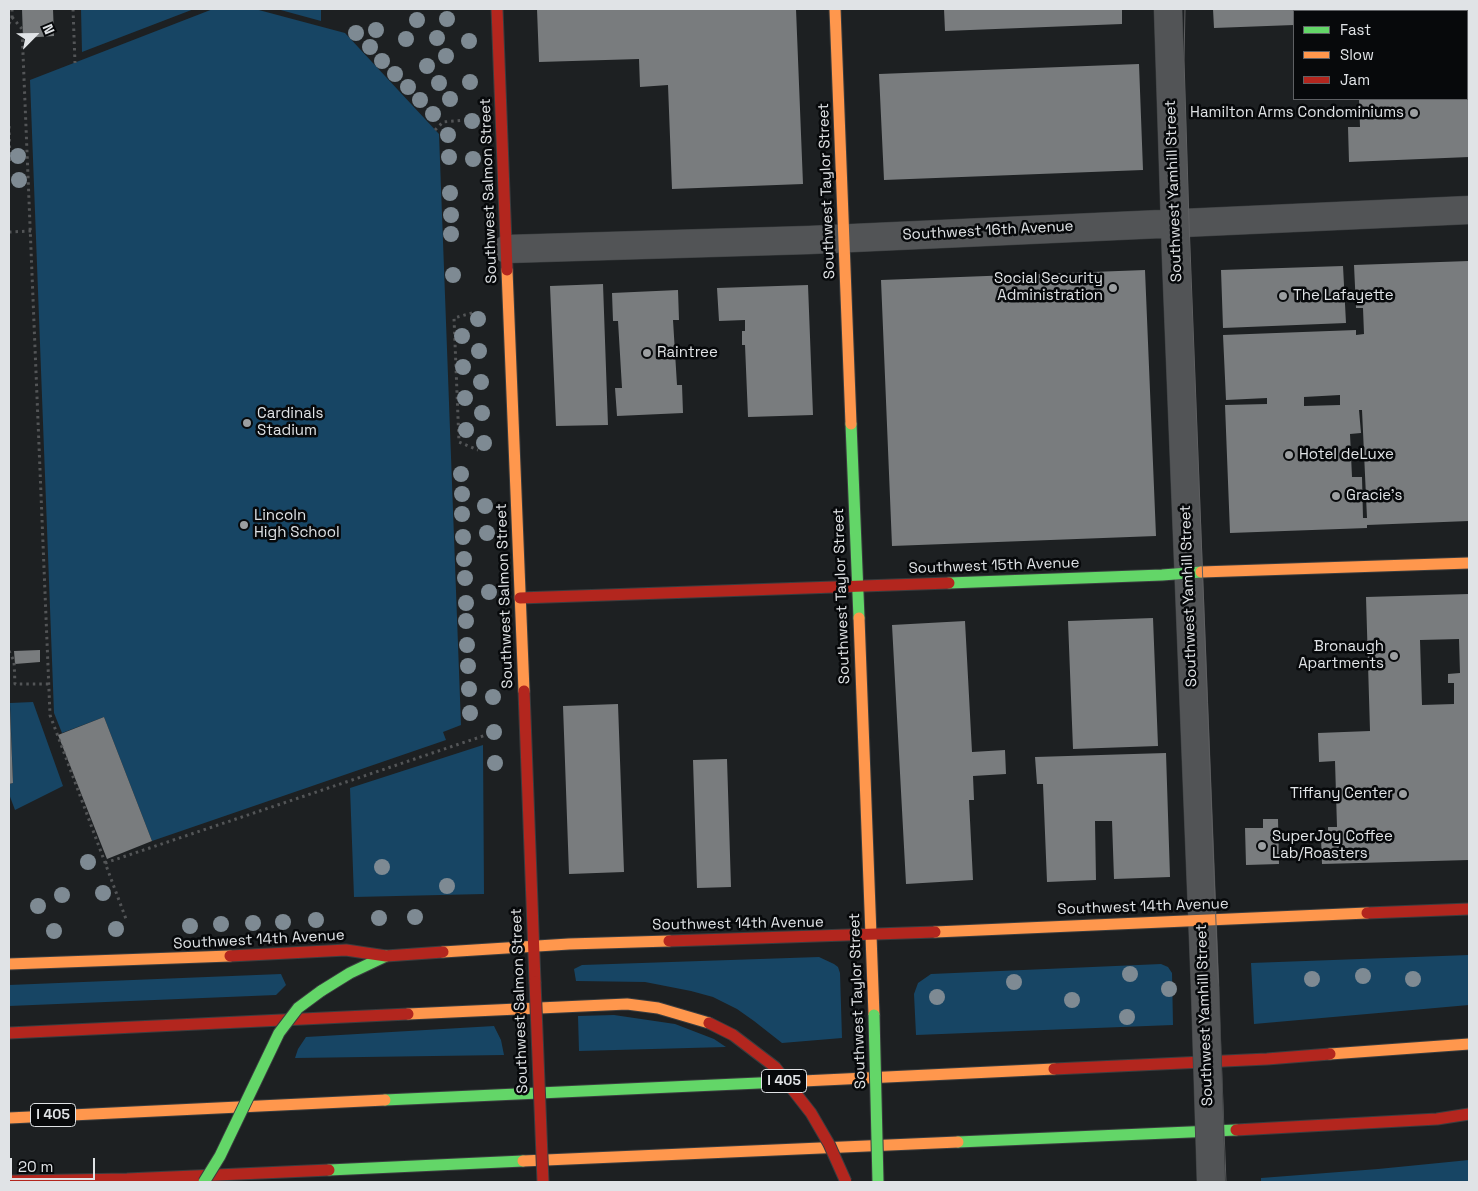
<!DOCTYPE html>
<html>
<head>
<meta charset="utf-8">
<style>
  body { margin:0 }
  #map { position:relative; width:1478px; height:1191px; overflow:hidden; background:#1d2022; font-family:"Space Grotesk",sans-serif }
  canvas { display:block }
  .frame { position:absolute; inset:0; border:10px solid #e0e3e6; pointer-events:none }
  .legend { position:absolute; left:1293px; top:10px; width:175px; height:90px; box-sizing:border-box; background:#07090b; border:1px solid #5e6063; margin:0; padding:6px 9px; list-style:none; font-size:15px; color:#e0e3e6 }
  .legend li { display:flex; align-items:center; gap:10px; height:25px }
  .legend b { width:25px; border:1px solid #5e6063 }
  .north { position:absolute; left:10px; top:10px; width:50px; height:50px; -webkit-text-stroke:4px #07090b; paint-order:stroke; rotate:67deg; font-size:14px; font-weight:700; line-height:20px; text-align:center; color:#e0e3e6 }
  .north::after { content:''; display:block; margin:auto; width:18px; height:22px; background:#e0e3e6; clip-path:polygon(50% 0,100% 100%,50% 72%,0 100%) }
  .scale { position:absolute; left:10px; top:1158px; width:85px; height:22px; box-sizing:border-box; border:2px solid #e0e3e6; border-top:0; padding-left:6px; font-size:15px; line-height:18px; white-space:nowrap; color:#e0e3e6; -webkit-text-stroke:4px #07090b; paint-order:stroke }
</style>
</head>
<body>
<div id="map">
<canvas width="1478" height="1191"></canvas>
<div class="frame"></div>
<ul class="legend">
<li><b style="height:6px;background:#63d668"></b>Fast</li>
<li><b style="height:6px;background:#ff974d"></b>Slow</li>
<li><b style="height:6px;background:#b3261e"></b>Jam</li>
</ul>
<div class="north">N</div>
<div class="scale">20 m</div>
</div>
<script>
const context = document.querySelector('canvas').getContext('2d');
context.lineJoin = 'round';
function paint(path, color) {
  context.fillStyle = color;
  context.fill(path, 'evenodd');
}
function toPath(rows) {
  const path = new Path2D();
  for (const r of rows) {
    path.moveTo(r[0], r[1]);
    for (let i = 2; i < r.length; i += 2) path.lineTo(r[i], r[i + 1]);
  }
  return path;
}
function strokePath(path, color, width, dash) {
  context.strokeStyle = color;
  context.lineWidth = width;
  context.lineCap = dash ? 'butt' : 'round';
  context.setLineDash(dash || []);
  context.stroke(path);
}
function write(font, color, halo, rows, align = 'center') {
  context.font = font + ' "Space Grotesk",sans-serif';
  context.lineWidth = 5;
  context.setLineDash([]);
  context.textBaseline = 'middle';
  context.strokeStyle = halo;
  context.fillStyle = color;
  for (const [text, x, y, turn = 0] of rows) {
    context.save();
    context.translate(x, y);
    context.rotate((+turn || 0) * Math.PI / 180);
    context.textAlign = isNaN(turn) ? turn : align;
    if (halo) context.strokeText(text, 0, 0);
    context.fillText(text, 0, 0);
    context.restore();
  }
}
paint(toPath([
  [81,9,194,9,82,52],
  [213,9,255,9,345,33,439,134,461,725,443,732,446,740,152,841,104,717,62,733,54,713,30,80],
  [277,9,321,9,321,21],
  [33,702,63,786,15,810,9,794,9,784,13,783,10,703],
  [483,745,484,894,354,897,350,788],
  [1469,955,1469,1005,1254,1024,1251,963],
  [819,957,834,964,838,967,840,973,842,1038,782,1043,754,1021,737,1009,713,997,691,991,645,982,576,981,574,969,582,965],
  [1161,964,1168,967,1172,973,1173,1025,916,1035,914,994,918,983,931,974],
  [281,974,286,985,276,995,9,1006,9,985],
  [614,1015,675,1024,714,1039,726,1047,579,1051,578,1016],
  [494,1026,501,1040,504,1055,295,1058,298,1049,306,1037],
  [1469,1160,1469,1182,1261,1182,1261,1178,1378,1169]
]), '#174564');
paint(toPath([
  [22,9,53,9,54,36,23,38],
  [537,9,796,9,803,184,672,189,668,85,640,87,639,59,539,62],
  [944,9,1122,9,1122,24,945,31],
  [1213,9,1330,9,1330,11,1294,11,1294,25,1214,28],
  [1344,9,1469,9,1469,26,1467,27,1467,11,1344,11],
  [1467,42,1469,42,1469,157,1349,162,1348,127,1360,127,1359,99,1467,99],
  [1139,64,1143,170,884,180,879,74],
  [1469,261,1469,521,1367,525,1367,528,1230,533,1225,405,1267,404,1267,398,1226,400,1223,335,1356,330,1356,335,1364,334,1363,308,1356,308,1354,265],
  [1340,395,1340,405,1304,406,1304,397],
  [1359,410,1362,410,1367,518,1363,518,1362,477,1352,477,1350,434,1361,433],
  [1343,266,1346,323,1223,328,1221,270],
  [1145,270,1156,536,892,546,881,280],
  [603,284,608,425,556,426,550,286],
  [808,285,813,415,748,417,745,345,742,345,742,331,745,331,745,320,719,321,717,288],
  [678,290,679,320,673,320,677,385,682,385,683,413,617,416,615,388,622,388,618,321,613,321,612,293],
  [1469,594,1469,860,1322,864,1321,838,1328,837,1328,827,1337,827,1335,761,1319,762,1318,733,1370,731,1366,597],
  [1459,639,1460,673,1448,674,1448,683,1454,683,1454,704,1422,705,1420,640],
  [1153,618,1158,746,1073,749,1068,621],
  [965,621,972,752,1005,750,1006,774,973,776,974,800,969,800,973,880,906,884,892,625],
  [40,650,40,662,15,664,14,651],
  [618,704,624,872,569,874,563,706],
  [9,709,10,709,13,783,9,784],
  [104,717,152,841,107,859,58,735],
  [1166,753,1170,877,1114,879,1112,821,1095,821,1096,880,1047,882,1043,784,1037,784,1035,757],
  [727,759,731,887,697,888,693,760],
  [1263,819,1278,819,1279,864,1246,865,1245,828,1263,828]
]), '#797c7e');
const street = toPath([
  [1168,9,1176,258,1205,987],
  [507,249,809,240,1469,210]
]);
const fast = toPath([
  [851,424,859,618],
  [949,583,1162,575,1201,572],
  [321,991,350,973,386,956],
  [385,1100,803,1081],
  [958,1142,1236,1130],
  [329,1170,523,1161]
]);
const slow = toPath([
  [835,9,851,424],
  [507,270,524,691],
  [1201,572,1469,563],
  [859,618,874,1015],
  [935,932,1367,913],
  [443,952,569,944,669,941],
  [9,964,230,956],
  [408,1014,627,1004,658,1008,709,1023],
  [1330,1054,1469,1044],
  [803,1081,1054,1069],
  [9,1118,385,1100],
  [523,1161,958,1142]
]);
const jam = toPath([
  [497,9,507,270],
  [520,598,949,583],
  [524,691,535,982],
  [1367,913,1469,909],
  [669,941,935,932],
  [230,956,346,950,386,956,443,952],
  [9,1033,408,1014],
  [1054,1069,1267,1059,1330,1054],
  [1236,1130,1437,1119,1469,1114],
  [9,1181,127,1179,329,1170]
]);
strokePath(street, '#3a3d3f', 29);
strokePath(fast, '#3a3d3f', 13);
strokePath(slow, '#3a3d3f', 13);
strokePath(jam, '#3a3d3f', 13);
strokePath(toPath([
  [73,9,75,63],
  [12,17,22,29,50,715,126,919],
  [9,24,12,17,12,9],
  [9,126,10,164,9,164],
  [435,130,443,122,465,120],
  [9,232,31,231],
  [472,313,454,318,459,442,478,450],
  [9,651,14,661,15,684,49,684],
  [105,863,489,734]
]), '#535557', 3, [2.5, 4]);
strokePath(street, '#525456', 28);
strokePath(fast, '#63d668', 11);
strokePath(slow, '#ff974d', 11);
strokePath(jam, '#b3261e', 11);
strokePath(toPath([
  [1185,9,1184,60,1189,222,1226,1182]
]), '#5e5f61', 1);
const streetBridge = toPath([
  [1205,987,1211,1182]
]);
const fastBridge = toPath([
  [874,1015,878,1182],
  [204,1182,220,1156,279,1033,298,1008,321,991]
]);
const jamBridge = toPath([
  [535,982,543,1182],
  [709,1023,733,1035,775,1067,811,1113,829,1144,846,1182]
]);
strokePath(streetBridge, '#3a3d3f', 29, []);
strokePath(fastBridge, '#3a3d3f', 13, []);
strokePath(jamBridge, '#3a3d3f', 13, []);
strokePath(streetBridge, '#525456', 28);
strokePath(fastBridge, '#63d668', 11);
strokePath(jamBridge, '#b3261e', 11);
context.fillStyle = '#7e8a93';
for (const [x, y] of [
  [447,19],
  [417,20],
  [376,30],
  [356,33],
  [437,38],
  [406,39],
  [469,41],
  [370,47],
  [446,56],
  [382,61],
  [427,66],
  [395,74],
  [470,82],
  [439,83],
  [408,87],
  [450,99],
  [420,100],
  [433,114],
  [472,121],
  [448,135],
  [18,156],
  [449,157],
  [473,159],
  [19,180],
  [450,193],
  [451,215],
  [451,234],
  [453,275],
  [478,319],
  [462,336],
  [479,351],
  [463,367],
  [481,382],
  [465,398],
  [482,413],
  [466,430],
  [484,443],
  [461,474],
  [462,494],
  [485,506],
  [462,514],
  [487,533],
  [463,537],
  [464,559],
  [465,578],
  [489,592],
  [466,603],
  [466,621],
  [467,645],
  [468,666],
  [469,689],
  [493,697],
  [470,713],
  [494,732],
  [495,763],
  [88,862],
  [382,867],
  [447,886],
  [103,893],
  [62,895],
  [38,906],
  [415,917],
  [379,918],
  [316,920],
  [283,922],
  [253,923],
  [221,924],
  [190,926],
  [116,929],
  [54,931],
  [1130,974],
  [1363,976],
  [1312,979],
  [1413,979],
  [1014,982],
  [1169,989],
  [937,997],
  [1072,1000],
  [1127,1017]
]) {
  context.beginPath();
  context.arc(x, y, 8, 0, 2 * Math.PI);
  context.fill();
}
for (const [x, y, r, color] of [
  [1414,113,5,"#9c9fa1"],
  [1113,288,5,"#9c9fa1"],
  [1283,296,5,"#9c9fa1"],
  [647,353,5,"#9c9fa1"],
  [247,423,5,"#9c9fa1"],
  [1289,455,5,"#9c9fa1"],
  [1336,496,5,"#9c9fa1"],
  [244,525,5,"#9c9fa1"],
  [1394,656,5,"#9c9fa1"],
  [1403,794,5,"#9c9fa1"],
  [1262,846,5,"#9c9fa1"]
]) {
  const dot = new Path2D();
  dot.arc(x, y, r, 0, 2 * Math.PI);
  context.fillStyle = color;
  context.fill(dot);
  strokePath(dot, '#07090b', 2);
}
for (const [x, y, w] of [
  [784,1081,45],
  [53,1115,45]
]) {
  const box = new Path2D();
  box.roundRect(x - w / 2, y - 11.5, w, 23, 4);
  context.fillStyle = '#07090b';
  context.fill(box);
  strokePath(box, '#e0e3e6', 1);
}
write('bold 14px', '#e0e3e6', null, [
  ["I 405",784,1081],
  ["I 405",53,1115]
]);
write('15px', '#e0e3e6', '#07090b', [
  ["Hamilton Arms Condominiums",1404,113,"right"],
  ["Social Security",1103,279,"right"],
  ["Administration",1103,296,"right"],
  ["The Lafayette",1293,296],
  ["Raintree",657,353],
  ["Cardinals",257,414],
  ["Stadium",257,431],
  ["Hotel deLuxe",1299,455],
  ["Gracie's",1346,496],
  ["Lincoln",254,516],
  ["High School",254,533],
  ["Bronaugh",1384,647,"right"],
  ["Apartments",1384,664,"right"],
  ["Tiffany Center",1393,794,"right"],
  ["SuperJoy Coffee",1272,837],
  ["Lab/Roasters",1272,854]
], 'left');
write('15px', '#e0e3e6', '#07090b', [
  ["Southwest Salmon Street",489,191,-92],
  ["Southwest Taylor Street",827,191,-92],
  ["Southwest Yamhill Street",1174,191,-92],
  ["Southwest 16th Avenue",988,231,-3],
  ["Southwest 15th Avenue",994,566,-2],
  ["Southwest Salmon Street",505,596,-92],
  ["Southwest Taylor Street",842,596,-92],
  ["Southwest Yamhill Street",1189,596,-92],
  ["Southwest 14th Avenue",1143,907,-2],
  ["Southwest 14th Avenue",738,924,-1],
  ["Southwest 14th Avenue",259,940,-3],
  ["Southwest Salmon Street",520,1001,-92],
  ["Southwest Taylor Street",858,1001,-92],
  ["Southwest Yamhill Street",1205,1015,-92]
]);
</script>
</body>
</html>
